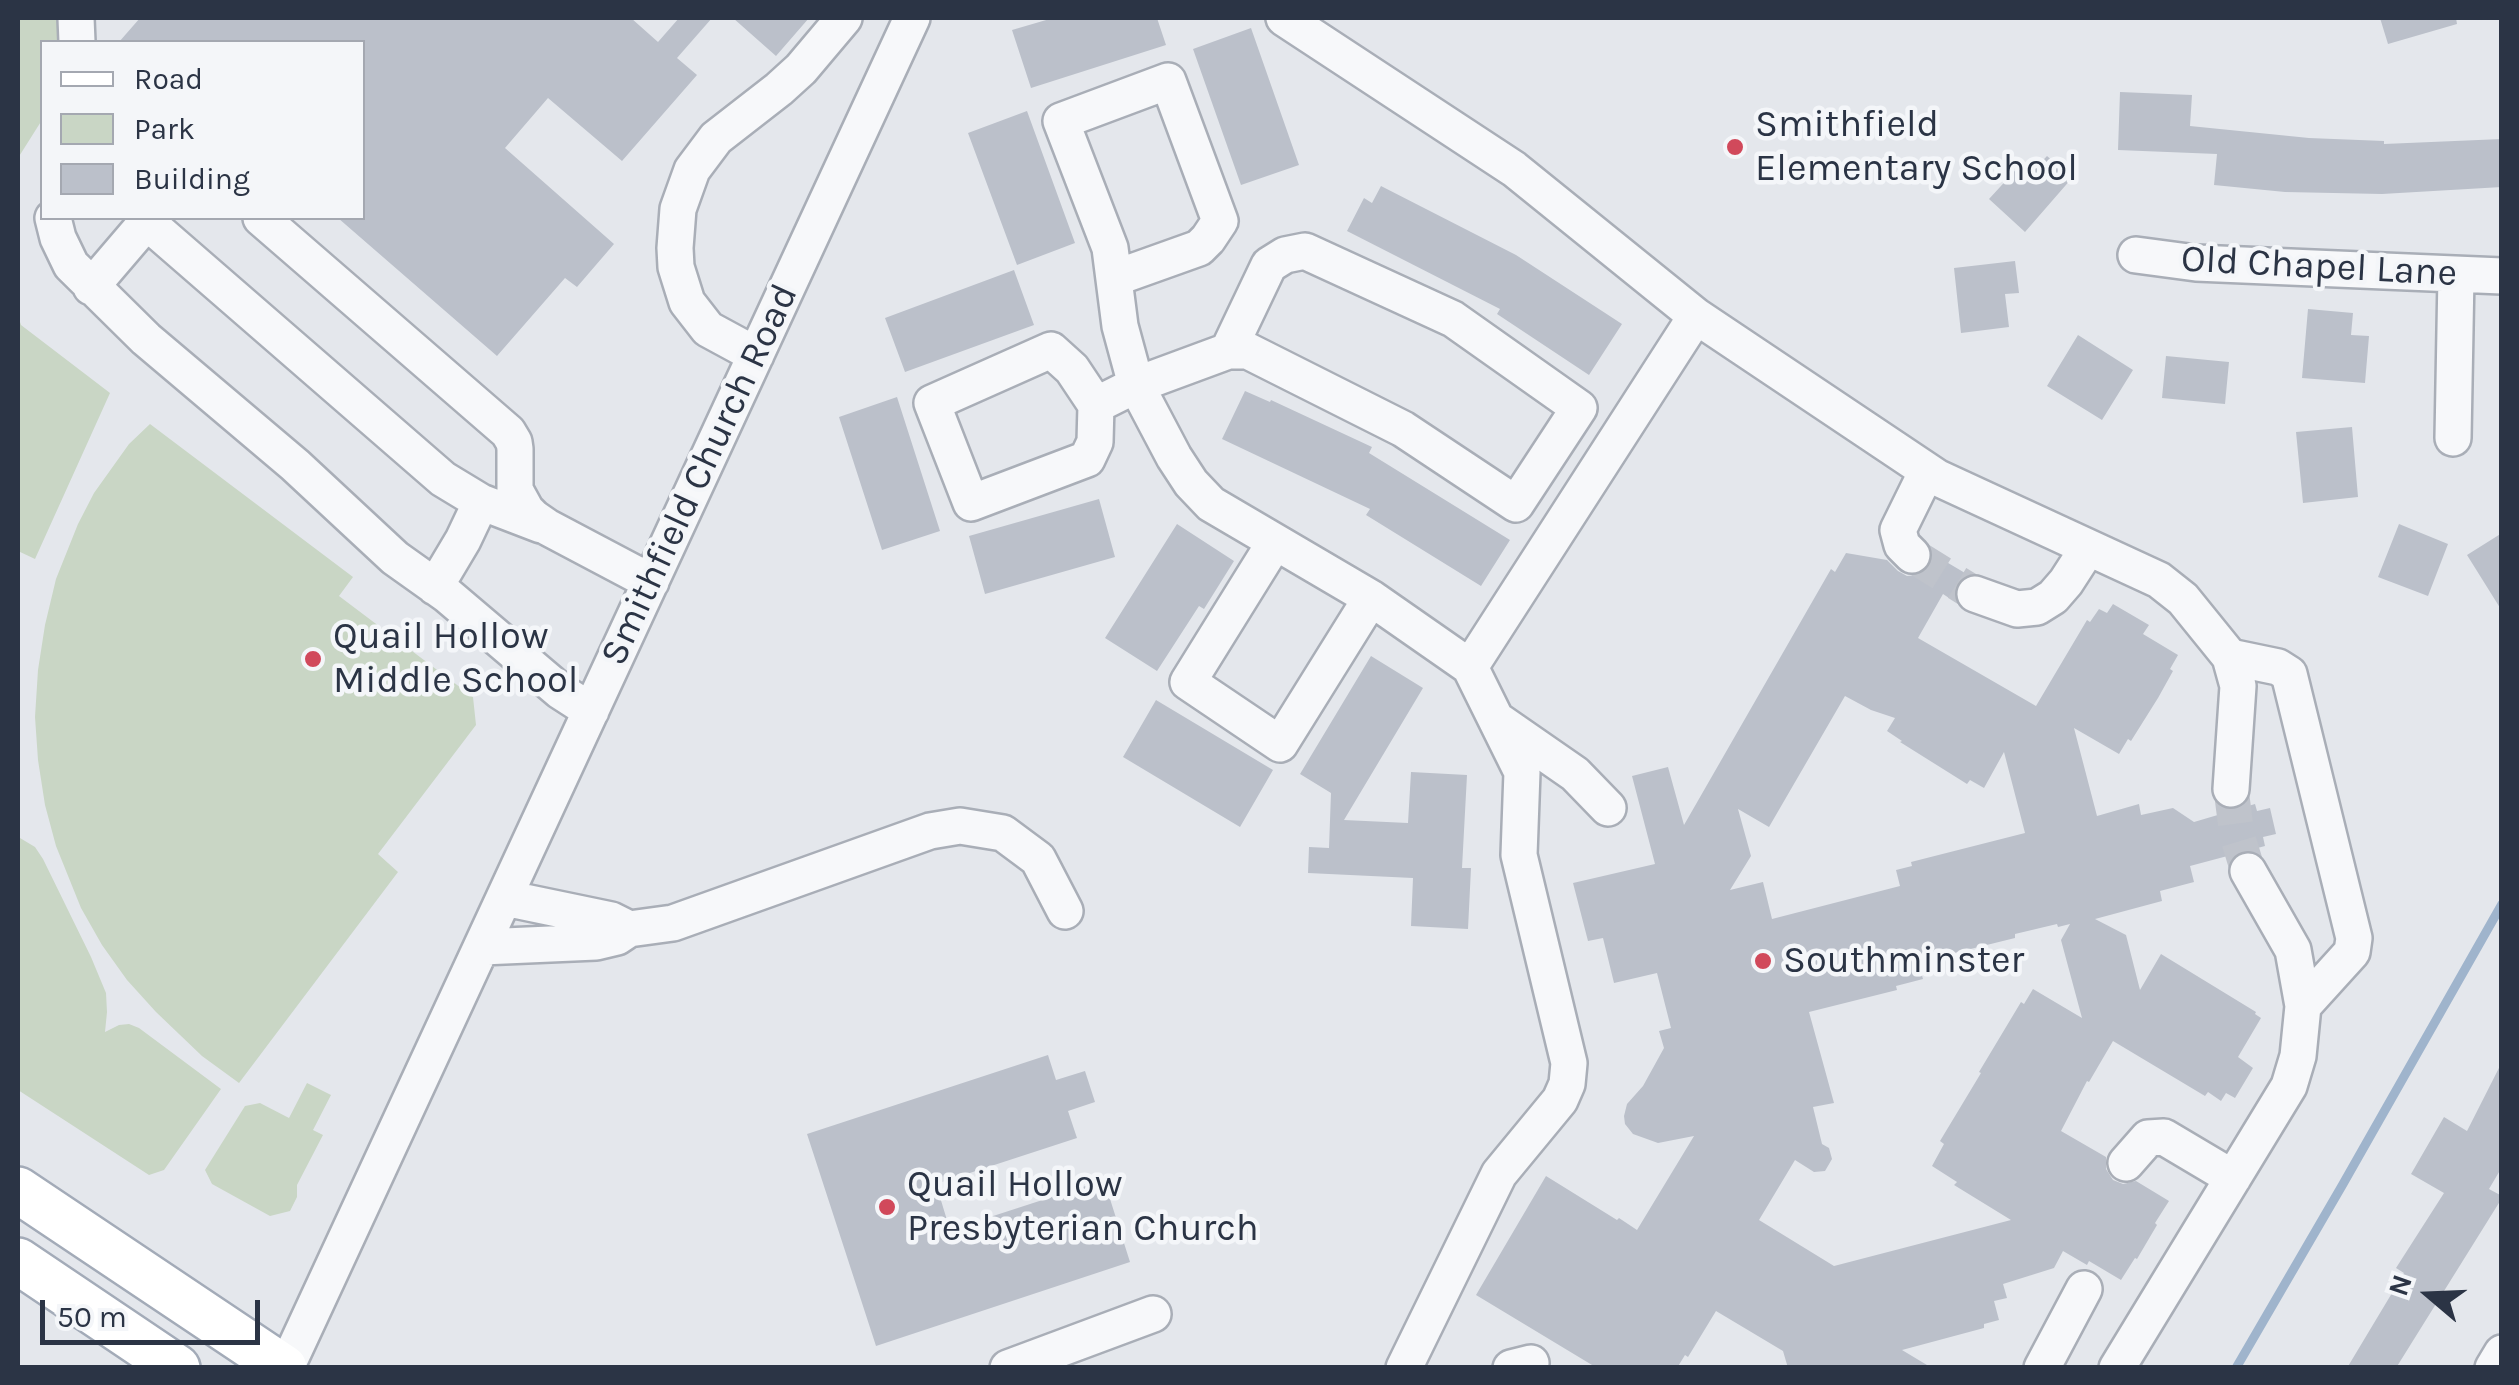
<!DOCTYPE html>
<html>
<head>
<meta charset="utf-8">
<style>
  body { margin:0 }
  #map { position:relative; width:2519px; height:1385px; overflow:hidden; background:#e4e7ec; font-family:Karla,sans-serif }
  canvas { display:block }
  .frame { position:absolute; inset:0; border:20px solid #2b3445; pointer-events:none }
  .legend { position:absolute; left:40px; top:40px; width:325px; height:180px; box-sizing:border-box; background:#f4f6f9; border:2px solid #a4a8b1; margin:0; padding:12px 18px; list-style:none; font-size:30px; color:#2b3445 }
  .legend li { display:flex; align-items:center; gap:20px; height:50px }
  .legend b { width:50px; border:2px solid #a4a8b1 }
  .north { position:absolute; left:2379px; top:1245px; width:100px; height:100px; -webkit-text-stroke:8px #f4f6f9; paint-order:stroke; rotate:289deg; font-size:28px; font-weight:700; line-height:40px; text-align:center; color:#2b3445 }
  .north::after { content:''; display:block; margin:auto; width:35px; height:45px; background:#2b3445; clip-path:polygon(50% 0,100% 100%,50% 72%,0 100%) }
  .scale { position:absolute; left:40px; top:1300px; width:220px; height:45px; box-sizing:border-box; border:5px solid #2b3445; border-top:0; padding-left:12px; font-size:30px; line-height:35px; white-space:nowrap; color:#2b3445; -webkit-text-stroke:8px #f4f6f9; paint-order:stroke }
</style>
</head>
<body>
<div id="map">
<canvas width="2519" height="1385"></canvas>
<div class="frame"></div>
<ul class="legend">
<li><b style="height:12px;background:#fff"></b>Road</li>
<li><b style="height:28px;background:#c9d6c5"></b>Park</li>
<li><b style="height:28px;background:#bbc0ca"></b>Building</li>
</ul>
<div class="north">N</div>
<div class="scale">50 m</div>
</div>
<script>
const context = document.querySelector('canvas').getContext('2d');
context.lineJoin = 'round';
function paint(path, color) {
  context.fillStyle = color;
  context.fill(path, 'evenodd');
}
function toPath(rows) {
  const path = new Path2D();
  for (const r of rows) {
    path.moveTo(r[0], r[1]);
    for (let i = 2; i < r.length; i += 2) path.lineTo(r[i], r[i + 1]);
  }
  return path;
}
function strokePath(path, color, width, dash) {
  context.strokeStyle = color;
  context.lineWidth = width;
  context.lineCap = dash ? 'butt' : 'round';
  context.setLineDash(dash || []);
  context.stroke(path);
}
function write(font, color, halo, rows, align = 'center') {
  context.font = font + ' Karla,sans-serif';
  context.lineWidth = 9;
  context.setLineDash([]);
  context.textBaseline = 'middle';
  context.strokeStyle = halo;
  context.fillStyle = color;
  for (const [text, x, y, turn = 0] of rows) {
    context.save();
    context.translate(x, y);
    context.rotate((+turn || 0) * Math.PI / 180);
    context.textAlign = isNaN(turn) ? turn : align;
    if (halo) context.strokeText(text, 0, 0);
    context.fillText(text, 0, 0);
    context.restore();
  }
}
paint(toPath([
  [18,18,58,18,63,42,42,42,42,120,18,158],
  [18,316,21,325,110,393,35,559,18,551],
  [150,424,353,577,339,596,473,697,476,725,378,854,398,872,239,1083,202,1056,156,1012,127,980,102,945,81,908,56,846,45,805,38,760,35,717,38,670,45,625,56,579,78,524,94,493,129,444],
  [20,838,35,847,43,859,91,957,106,993,107,1012,105,1032,119,1025,129,1024,139,1028,221,1089,164,1170,149,1175,18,1090,18,839],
  [307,1083,331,1095,313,1130,323,1135,297,1185,297,1197,290,1211,270,1216,212,1184,205,1170,245,1106,260,1103,289,1118]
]), '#c9d6c5');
strokePath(toPath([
  [2236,1368,2343,1184,2502,904]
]), '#9fb4cc', 9);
paint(toPath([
  [140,18,631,18,658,42,679,18,712,18,677,58,697,75,622,161,548,98,505,148,614,244,577,287,565,278,497,356,338,218,362,218,362,42,119,42],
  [733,18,809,18,776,56],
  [1053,18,1157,18,1166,45,1031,88,1012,30],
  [2380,18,2456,18,2457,24,2388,44],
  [1251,28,1299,165,1241,185,1193,49],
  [2120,92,2192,95,2190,126,2309,138,2384,141,2384,144,2502,139,2502,187,2382,194,2285,192,2214,185,2217,154,2118,150],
  [1027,111,1075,243,1017,265,968,133],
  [2047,156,2072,178,2025,232,1989,199,2022,163,2032,172],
  [1381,186,1516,255,1622,324,1589,375,1497,314,1500,309,1347,231,1364,198,1372,203],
  [2015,261,2019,293,2005,294,2009,327,1961,333,1954,268],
  [1014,270,1034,325,905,372,885,318],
  [2308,309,2353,313,2351,335,2369,336,2365,383,2302,378],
  [2078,335,2133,370,2102,420,2047,386],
  [2166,356,2229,362,2225,404,2162,398],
  [1245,391,1270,402,1271,400,1372,447,1369,453,1510,540,1481,586,1366,515,1370,509,1222,439],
  [897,397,940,531,882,550,839,417],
  [2352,427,2358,497,2303,503,2296,432],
  [1099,499,1115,557,985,594,969,536],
  [1177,524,1234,561,1204,609,1199,606,1157,671,1105,638],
  [2399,524,2448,544,2428,596,2378,577],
  [2502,533,2502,611,2467,555],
  [1846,553,1887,560,1898,571,1907,576,1918,575,1926,571,1929,566,1932,567,1938,557,1965,573,1949,598,1943,594,1918,638,2036,706,2087,620,2090,622,2099,609,2107,613,2113,604,2149,625,2143,634,2178,655,2170,669,2173,671,2158,698,2131,741,2128,739,2119,754,2074,728,2097,816,2139,804,2141,815,2173,808,2194,822,2255,804,2257,811,2270,808,2276,834,2263,837,2265,846,2190,866,2194,882,2160,891,2162,901,2095,919,2126,935,2140,990,2161,954,2256,1012,2255,1014,2261,1018,2238,1057,2253,1068,2235,1098,2226,1093,2221,1101,2208,1092,2205,1096,2113,1041,2089,1082,2087,1081,2061,1131,2106,1157,2106,1169,2113,1180,2123,1184,2136,1181,2169,1201,2155,1223,2157,1225,2137,1259,2135,1258,2121,1280,2089,1261,2087,1265,2063,1251,2054,1268,2003,1284,2007,1298,1994,1301,1999,1320,1984,1324,1984,1328,1902,1350,1932,1368,1788,1368,1783,1351,1716,1311,1688,1357,1685,1355,1677,1368,1597,1368,1476,1295,1546,1176,1617,1220,1619,1218,1637,1230,1694,1136,1658,1143,1633,1134,1625,1124,1624,1116,1627,1104,1643,1086,1664,1048,1659,1031,1671,1028,1657,973,1614,983,1603,938,1588,941,1573,883,1655,864,1632,776,1668,767,1684,825,1831,569,1835,572],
  [1845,696,1871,710,1895,718,1887,731,1902,741,1900,742,1967,784,1970,780,1984,788,2004,752,2025,833,1911,862,1912,866,1896,870,1900,886,1772,919,1763,882,1730,890,1751,856,1738,809,1769,827],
  [2057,924,2058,927,2070,924,2061,940,2082,1018,2033,989,2024,1004,2021,1002,1979,1072,1981,1073,1940,1141,1944,1144,1932,1166,1957,1182,1954,1185,2011,1220,1834,1266,1759,1220,1795,1160,1814,1172,1825,1171,1832,1159,1829,1148,1822,1144,1813,1107,1834,1103,1809,1012,1897,990,1896,986,1923,979,1918,962,2015,938,2015,934],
  [1371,656,1423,688,1344,820,1408,823,1411,772,1467,775,1462,868,1471,868,1468,929,1411,926,1413,878,1308,873,1309,847,1329,848,1331,793,1300,774],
  [1156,700,1273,770,1240,827,1123,757],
  [1048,1055,1056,1080,1085,1071,1095,1102,1068,1111,1077,1138,936,1184,950,1230,1104,1180,1130,1262,876,1346,807,1134],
  [2502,1062,2502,1167,2489,1189,2502,1196,2502,1198,2396,1368,2347,1368,2404,1273,2396,1268,2444,1193,2411,1174,2444,1117,2467,1131]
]), '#bbc0ca');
strokePath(toPath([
  [1912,555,1975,594],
  [2231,789,2237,835,2248,871]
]), '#bfc3cb', 35, [35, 18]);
const minor = toPath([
  [76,18,77,42],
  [1284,18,1514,169,1696,316,1938,478,2159,580,2183,599,2230,657],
  [53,218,58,238,71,265,146,339,295,465,395,558,447,595,560,691,591,711],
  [261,218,508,432,514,442,515,449,515,490,526,510,534,518,547,527,651,582],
  [147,222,443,479,481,502,541,525],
  [2136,255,2196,263,2502,276],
  [1115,278,1199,248,1208,239,1220,221,1168,81,1061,121,1110,248,1120,326,1136,385,1174,457,1191,483,1211,504,1371,598,1470,667],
  [91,287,150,218],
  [756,355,708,329,687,302,676,267,675,248,678,209,692,170,716,138,779,89,801,69,844,18],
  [1096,405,1072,369,1051,350,932,403,971,503,1087,459,1095,442,1096,405,1136,385,1228,351,1248,351,1403,429,1516,504,1579,408,1453,319,1305,251,1285,255,1269,265,1228,351],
  [2453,438,2456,275],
  [1275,542,1188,682,1280,744,1371,598],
  [1912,555,1902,545,1898,530,1927,471],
  [435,587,463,540,481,502],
  [1975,594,2017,609,2037,607,2053,597,2066,582,2088,548],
  [1500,722,1575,774,1608,808],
  [2231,789,2238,686,2230,657,2278,667,2289,674,2354,938,2352,952,2303,1006,2293,950,2248,871],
  [629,929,673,923,930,831,960,826,1003,833,1038,859,1065,911],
  [482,947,596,942,617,937,629,929,611,920,505,898],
  [2126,1163,2148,1138,2164,1137,2233,1178],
  [286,1368,912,18],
  [1008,1368,1153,1314],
  [1404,1368,1499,1174,1560,1100,1567,1084,1569,1063,1519,855,1522,772,1470,667,1696,316],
  [1511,1368,1531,1363],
  [2042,1368,2084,1289],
  [2117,1368,2289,1086,2298,1056,2303,1006],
  [2493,1368,2502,1353]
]);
const major = toPath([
  [18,1190,284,1368],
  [18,1261,177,1368]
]);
strokePath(minor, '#a9aeb7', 40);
strokePath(major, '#a3abb8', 50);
strokePath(minor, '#f7f8fa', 35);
strokePath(major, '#fff', 45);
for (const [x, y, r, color] of [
  [1735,147,10,"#d1495b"],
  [313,659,10,"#d1495b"],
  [1763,961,10,"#d1495b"],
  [887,1207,10,"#d1495b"]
]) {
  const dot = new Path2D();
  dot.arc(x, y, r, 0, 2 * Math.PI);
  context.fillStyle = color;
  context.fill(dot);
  strokePath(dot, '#f4f6f9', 4);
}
write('38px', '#2b3445', '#f4f6f9', [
  ["Smithfield",1755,125],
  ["Elementary School",1755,169],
  ["Quail Hollow",333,637],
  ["Middle School",333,681],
  ["Southminster",1783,961],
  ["Quail Hollow",907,1185],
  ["Presbyterian Church",907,1229]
], 'left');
write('38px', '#2b3445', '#f4f6f9', [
  ["Old Chapel Lane",2319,267,3],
  ["Smithfield Church Road",700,475,-65]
]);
</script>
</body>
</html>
